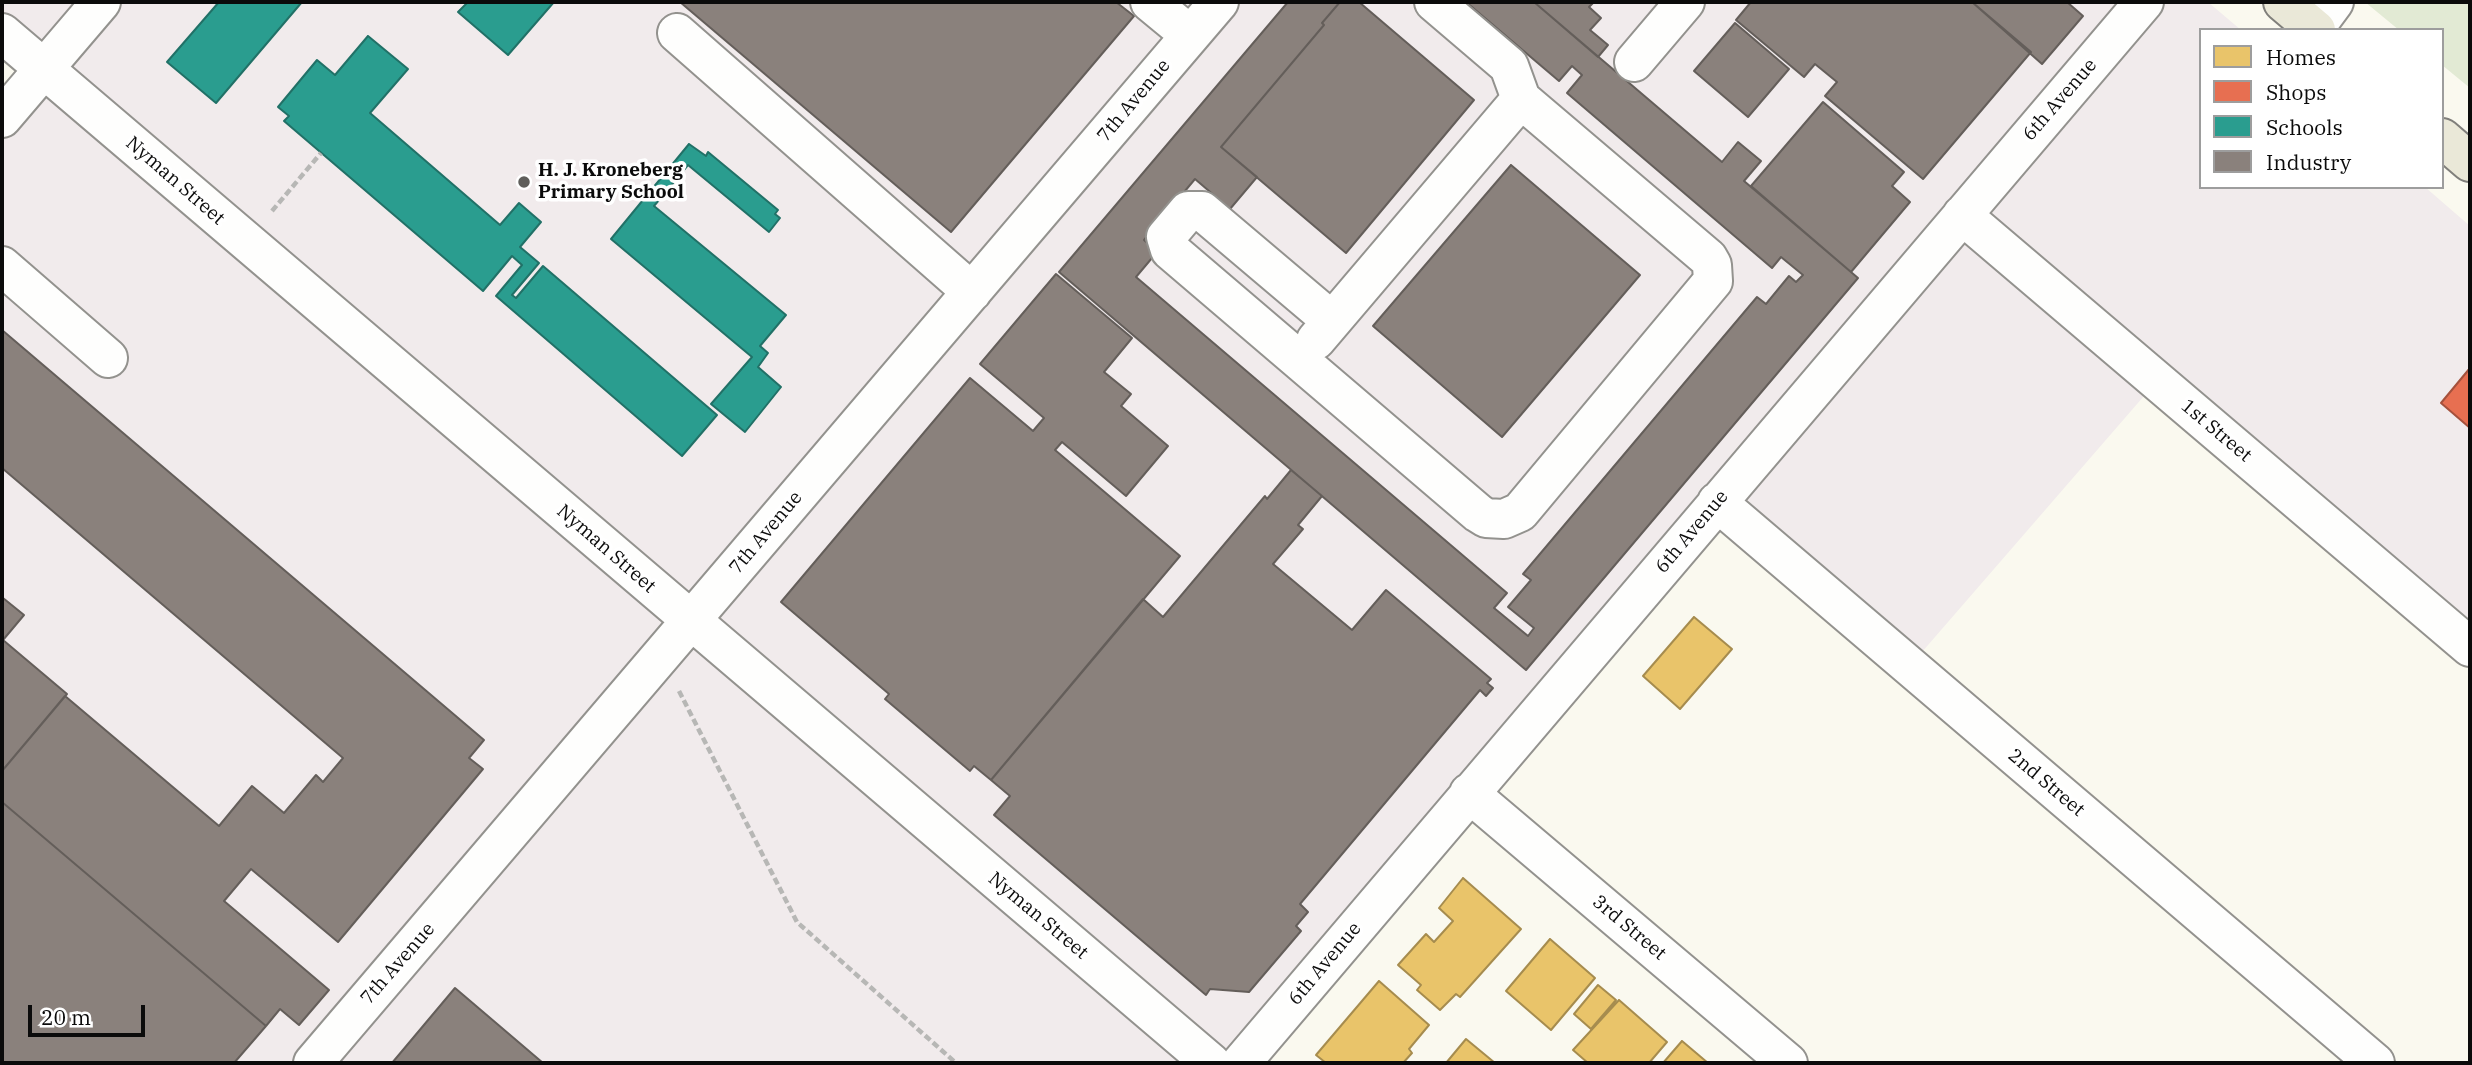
<!DOCTYPE html>
<html>
<head>
<meta charset="utf-8">
<style>
  body { margin:0 }
  #map { position:relative; width:2472px; height:1065px; overflow:hidden; background:#faf9ef; font-family:"IBM Plex Serif",serif }
  canvas { display:block }
  .frame { position:absolute; inset:0; border:4px solid #0b0b0b; pointer-events:none }
  .legend { position:absolute; left:2199px; top:28px; width:245px; height:161px; box-sizing:border-box; background:#fff; border:2px solid #9d9d9d; margin:0; padding:9px 12px; list-style:none; font-size:21px; color:#0b0b0b }
  .legend li { display:flex; align-items:center; gap:14px; height:35px }
  .legend b { width:35px; border:2px solid #9d9d9d }
  .scale { position:absolute; left:28px; top:1005px; width:117px; height:32px; box-sizing:border-box; border:4px solid #0b0b0b; border-top:0; padding-left:9px; font-size:21px; line-height:24px; white-space:nowrap; color:#0b0b0b; -webkit-text-stroke:5px #fff; paint-order:stroke }
</style>
</head>
<body>
<div id="map">
<canvas width="2472" height="1065"></canvas>
<div class="frame"></div>
<ul class="legend">
<li><b style="height:19px;background:#e9c46a"></b>Homes</li>
<li><b style="height:19px;background:#e76f51"></b>Shops</li>
<li><b style="height:19px;background:#2a9d8f"></b>Schools</li>
<li><b style="height:19px;background:#8a817c"></b>Industry</li>
</ul>
<div class="scale">20 m</div>
</div>
<script>
const context = document.querySelector('canvas').getContext('2d');
context.lineJoin = 'round';
function paint(path, color) {
  context.fillStyle = color;
  context.fill(path, 'evenodd');
}
function toPath(rows) {
  const path = new Path2D();
  for (const r of rows) {
    path.moveTo(r[0], r[1]);
    for (let i = 2; i < r.length; i += 2) path.lineTo(r[i], r[i + 1]);
  }
  return path;
}
function strokePath(path, color, width, dash) {
  context.strokeStyle = color;
  context.lineWidth = width;
  context.lineCap = dash ? 'butt' : 'round';
  context.setLineDash(dash || []);
  context.stroke(path);
}
function write(font, color, halo, rows, align = 'center') {
  context.font = font + ' "IBM Plex Serif",serif';
  context.lineWidth = 7;
  context.setLineDash([]);
  context.textBaseline = 'middle';
  context.strokeStyle = halo;
  context.fillStyle = color;
  for (const [text, x, y, turn = 0] of rows) {
    context.save();
    context.translate(x, y);
    context.rotate((+turn || 0) * Math.PI / 180);
    context.textAlign = isNaN(turn) ? turn : align;
    if (halo) context.strokeText(text, 0, 0);
    context.fillText(text, 0, 0);
    context.restore();
  }
}
paint(toPath([
  [2,2,2208,2,2241,30,2201,30,2201,187,2425,187,2470,226,2470,647,2157,381,1909,667,1717,503,1241,1063,2,1063,2,118,43,69,2,33]
]), '#f1ebec');
paint(toPath([
  [2365,2,2470,2,2470,88,2442,65,2442,30,2399,30]
]), '#e2ead4');
const homes = toPath([
  [1694,617,1732,649,1680,709,1643,676,1694,617],
  [1463,878,1521,929,1460,997,1456,994,1440,1010,1417,990,1421,985,1398,965,1426,934,1434,942,1453,921,1439,908,1463,878],
  [1550,939,1595,978,1551,1030,1506,991,1550,939],
  [1379,981,1429,1025,1409,1049,1412,1053,1403,1063,1326,1063,1316,1055,1379,981],
  [1598,985,1616,1000,1591,1029,1574,1014,1598,985],
  [1619,1000,1667,1042,1649,1063,1588,1063,1573,1050,1619,1000],
  [1466,1039,1495,1063,1446,1063,1466,1039],
  [1682,1041,1708,1063,1663,1063,1682,1041]
]);
paint(homes, '#e9c46a');
strokePath(homes, '#a68c4e', 2);
const shops = toPath([
  [2470,368,2470,428,2441,403,2470,368]
]);
paint(shops, '#e76f51');
strokePath(shops, '#a5513c', 2);
const schools = toPath([
  [219,2,302,2,216,103,167,62,219,2],
  [468,2,554,2,508,55,458,12,468,2],
  [368,36,408,69,370,113,500,225,519,203,541,222,520,247,539,263,512,295,516,298,543,266,717,415,682,456,496,296,522,265,512,256,483,291,284,121,289,116,278,107,317,60,335,75,368,36],
  [689,144,706,156,708,152,778,210,775,214,780,218,769,232,688,165,654,206,786,315,760,346,768,353,758,367,781,387,745,432,711,404,752,357,611,239,689,144]
]);
paint(schools, '#2a9d8f');
strokePath(schools, '#217167', 2);
const industry = toPath([
  [680,2,1116,2,1134,16,951,232,680,2],
  [1288,2,1340,2,1322,23,1324,25,1221,147,1257,177,1230,209,1195,179,1144,240,1157,252,1136,277,1507,593,1494,608,1528,636,1534,628,1508,607,1531,580,1523,574,1757,297,1766,304,1789,276,1796,282,1803,275,1781,257,1772,268,1567,93,1582,75,1572,66,1559,81,1466,2,1534,2,1722,162,1738,142,1761,161,1744,181,1858,278,1526,670,1059,272,1288,2],
  [1340,2,1359,2,1474,100,1346,253,1221,147,1324,25,1322,23,1340,2],
  [1534,2,1594,2,1589,7,1601,18,1590,30,1608,45,1598,57,1534,2],
  [1751,2,1972,2,2031,52,1923,179,1825,96,1837,82,1815,64,1804,77,1736,20,1751,2],
  [1972,2,2067,2,2083,16,2042,64,1972,2],
  [1735,23,1789,69,1748,117,1694,71,1735,23],
  [1823,102,1904,172,1892,186,1910,202,1851,272,1751,186,1823,102],
  [1511,165,1640,275,1502,437,1373,326,1511,165],
  [1056,274,1132,338,1104,372,1131,394,1121,406,1168,446,1126,496,1062,442,1055,450,1180,556,991,780,974,766,970,771,885,699,889,694,781,602,970,378,1033,431,1044,418,980,364,1056,274],
  [2,330,484,740,469,758,483,769,338,942,251,869,224,901,329,990,299,1025,280,1009,266,1026,2,802,2,771,65,696,219,826,252,786,284,813,316,775,323,782,343,758,2,468,2,330],
  [1291,470,1322,496,1298,525,1303,529,1273,564,1352,630,1386,590,1491,679,1487,683,1493,688,1486,696,1480,690,1300,904,1308,912,1296,926,1301,931,1249,992,1210,989,1206,995,994,815,1010,796,991,780,1143,599,1163,617,1265,496,1267,499,1291,470],
  [3,598,24,615,3,640,67,694,2,771,3,598],
  [2,802,266,1026,234,1063,2,1063,2,802],
  [455,988,543,1063,392,1063,455,988]
]);
paint(industry, '#8a817c');
strokePath(industry, '#645e5a', 2);
const minor = toPath([
  [1150,2,1190,35],
  [2314,29,2334,2],
  [2,33,1211,1063],
  [677,33,972,292],
  [1634,62,1685,2],
  [2,118,101,2],
  [1962,215,2470,647],
  [2,266,108,358],
  [1332,321,1202,211,1188,211,1166,237,1170,250,1478,513,1486,518,1504,519,1520,512,1713,281,1712,265,1708,258,1521,99,1509,66,1434,2],
  [1316,340,1521,99],
  [1717,502,2375,1063],
  [1469,793,1788,1063],
  [313,1063,1219,2],
  [1241,1063,2144,2]
]);
const major = toPath([
  [2283,2,2316,30],
  [2442,138,2470,162]
]);
strokePath(minor, '#93928e', 42);
strokePath(major, '#807f7b', 42);
strokePath(toPath([
  [272,211,321,153],
  [679,691,797,922,956,1063]
]), '#b7b7b5', 4.5, [7, 3.5]);
strokePath(minor, '#fefefd', 38);
strokePath(major, '#eae8d8', 38);
for (const [x, y, r, color] of [
  [524,182,7,"#5f5e5b"]
]) {
  const dot = new Path2D();
  dot.arc(x, y, r, 0, 2 * Math.PI);
  context.fillStyle = color;
  context.fill(dot);
  strokePath(dot, '#fff', 2.5);
}
write('19px', '#0b0b0b', '#fff', [
  ["6th Avenue",2060,100,-49],
  ["7th Avenue",1134,101,-50],
  ["Nyman Street",175,181,41],
  ["1st Street",2216,431,40],
  ["6th Avenue",1692,532,-50],
  ["7th Avenue",766,533,-50],
  ["Nyman Street",606,549,41],
  ["2nd Street",2046,783,40],
  ["Nyman Street",1038,916,40],
  ["3rd Street",1629,928,40],
  ["7th Avenue",398,964,-49],
  ["6th Avenue",1325,964,-50]
]);
write('bold 19px', '#0b0b0b', '#fff', [
  ["H. J. Kroneberg",538,171],
  ["Primary School",538,193]
], 'left');
</script>
</body>
</html>
